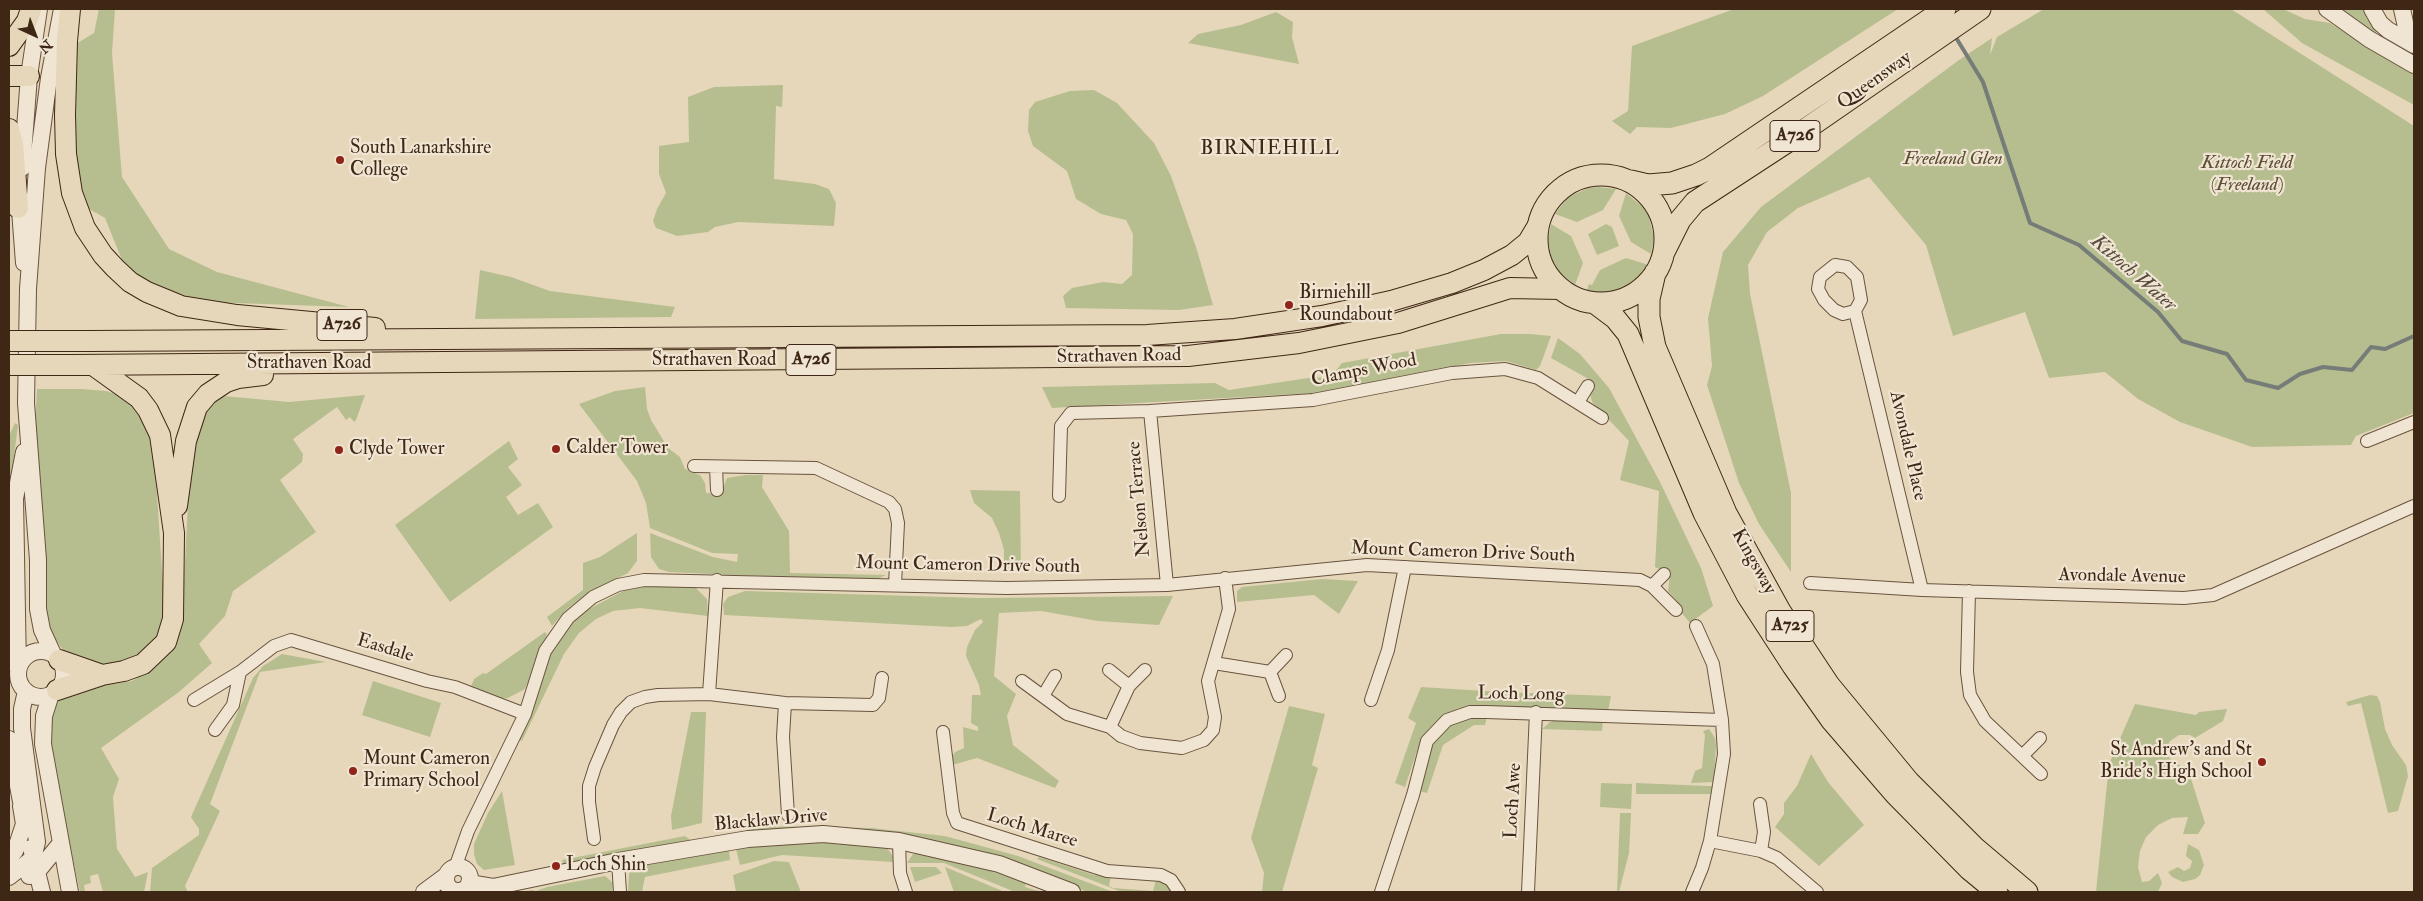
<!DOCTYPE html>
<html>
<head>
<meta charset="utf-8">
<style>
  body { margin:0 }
  #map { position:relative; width:2423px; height:901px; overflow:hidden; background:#e7d7ba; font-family:"IM FELL Double Pica",serif }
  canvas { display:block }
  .frame { position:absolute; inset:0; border:10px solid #3f2715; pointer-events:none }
  .north { position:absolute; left:10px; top:10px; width:50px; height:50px; -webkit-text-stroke:4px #efe5d2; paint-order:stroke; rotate:137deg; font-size:14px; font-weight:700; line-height:20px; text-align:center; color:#3f2715 }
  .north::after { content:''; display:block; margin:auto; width:18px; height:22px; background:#3f2715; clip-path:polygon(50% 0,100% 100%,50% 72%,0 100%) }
</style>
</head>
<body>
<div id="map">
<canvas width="2423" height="901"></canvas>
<div class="frame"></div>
<div class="north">N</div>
</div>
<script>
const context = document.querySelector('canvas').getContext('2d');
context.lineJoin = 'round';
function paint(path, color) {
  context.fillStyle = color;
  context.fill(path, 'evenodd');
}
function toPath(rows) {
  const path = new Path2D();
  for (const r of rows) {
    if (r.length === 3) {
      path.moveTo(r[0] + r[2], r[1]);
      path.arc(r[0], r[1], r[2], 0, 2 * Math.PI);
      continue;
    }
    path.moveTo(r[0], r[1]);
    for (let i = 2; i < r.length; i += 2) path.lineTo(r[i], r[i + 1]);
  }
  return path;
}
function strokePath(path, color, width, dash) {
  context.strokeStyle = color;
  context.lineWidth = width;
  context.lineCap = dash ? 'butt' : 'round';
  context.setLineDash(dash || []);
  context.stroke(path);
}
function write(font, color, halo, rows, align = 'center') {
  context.font = font + ' "IM FELL Double Pica",serif';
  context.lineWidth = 4.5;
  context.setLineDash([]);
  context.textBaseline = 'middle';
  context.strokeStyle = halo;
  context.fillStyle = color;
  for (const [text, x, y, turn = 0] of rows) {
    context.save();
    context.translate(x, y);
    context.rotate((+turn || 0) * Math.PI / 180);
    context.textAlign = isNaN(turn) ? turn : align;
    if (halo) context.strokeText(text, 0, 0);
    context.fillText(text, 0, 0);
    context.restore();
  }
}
paint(toPath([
  [99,9,115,9,112,53,122,177,169,249,217,272,349,307,206,302,154,286,124,265,105,218,84,206,73,155,76,44,94,33],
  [1734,9,1898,9,1763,96,1725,114,1671,128,1637,127,1630,134,1612,121,1628,111,1632,46],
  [2044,9,2231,9,2414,126,2414,413,2356,436,2351,445,2252,447,2180,422,2138,399,2105,372,2049,378,2025,312,1953,336,1926,245,1869,177,1798,208,1767,232,1748,265,1750,294,1791,493,1791,572,1759,524,1739,483,1707,385,1712,366,1708,318,1723,252,1761,207,1959,60,1992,38,1990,55,1997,37],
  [2263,9,2283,9,2305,19,2330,23,2414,75,2414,105,2302,43],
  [2336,9,2364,9,2367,19,2377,31,2374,36],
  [1276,12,1293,22,1292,37,1299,64,1188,43,1198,34,1241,25],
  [783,85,782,107,776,106,774,179,815,184,829,189,836,203,834,226,738,222,715,227,708,232,677,236,656,228,653,221,657,209,666,193,659,174,659,146,689,142,688,97,714,87],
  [1094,90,1117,103,1154,143,1171,176,1196,247,1213,305,1179,310,1066,308,1063,296,1072,288,1103,282,1122,284,1132,275,1133,234,1126,220,1101,214,1076,199,1067,171,1033,146,1028,131,1029,110,1035,102,1070,91],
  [1599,187,1616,189,1603,210,1577,222,1555,214,1569,196,1589,188],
  [1626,193,1644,208,1649,217,1654,238,1651,254,1631,242,1619,216],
  [1551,224,1571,236,1583,263,1575,285,1558,271,1552,261,1548,240],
  [1606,224,1612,227,1619,246,1597,255,1588,234],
  [1626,258,1649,265,1634,283,1615,292,1595,293,1587,290,1589,284,1592,285,1600,270],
  [480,270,511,277,550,291,675,307,671,317,475,319],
  [1501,334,1530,334,1551,336,1540,366,1536,370,1506,361,1470,363,1330,392,1052,408,1042,387,1215,383,1229,390,1308,378,1331,377,1342,363],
  [1558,338,1580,354,1609,388,1659,480,1701,568,1713,606,1690,623,1676,606,1678,602,1668,591,1670,574,1655,567,1659,491,1620,480,1629,441,1592,402,1590,393,1594,382,1551,358],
  [645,387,647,409,651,420,668,448,680,457,685,469,700,475,705,483,706,493,721,494,727,478,746,475,763,475,762,487,789,531,790,573,886,575,877,579,730,575,669,572,659,569,651,557,650,533,713,557,737,562,738,554,712,553,650,528,646,503,637,481,579,404,615,391],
  [37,389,81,389,106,391,122,396,135,409,153,433,165,617,159,636,147,652,111,667,75,660,63,650,50,631,46,618,44,535,35,425],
  [365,395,356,420,354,422,350,417,346,420,337,407,293,439,303,454,302,462,280,480,316,532,233,591,225,616,199,644,212,663,179,692,101,748,119,779,113,797,117,849,135,877,148,872,144,892,103,892,98,874,90,876,91,883,84,885,85,892,80,892,61,807,49,728,53,707,60,699,72,691,132,681,152,669,168,655,178,639,182,621,191,443,200,412,224,396,289,402],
  [15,423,18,425,9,495,9,436],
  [509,441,518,459,508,467,522,485,506,497,518,515,538,503,553,527,450,602,395,525],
  [970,490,1020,491,1021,571,1004,571,1004,550,999,533,992,518,974,503],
  [637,533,637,561,628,573,586,594,566,610,552,626,547,617,583,590,583,563,600,557],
  [1322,579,1358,581,1339,614,1314,595,1237,602,1237,591,1242,587],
  [645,586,696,588,707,599,708,616,640,608,613,611,596,619,579,633,564,654,522,741,519,740,550,655,559,638,575,619,589,609,625,590],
  [745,591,980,598,1173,596,1159,625,1098,621,1041,611,999,613,994,676,1016,694,1007,716,1013,745,1059,781,1055,788,977,758,952,765,952,757,955,752,964,748,963,727,978,731,978,727,971,723,972,695,981,695,979,685,966,656,967,647,975,630,983,622,981,619,967,626,951,627,724,615,723,604,728,597],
  [545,632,547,635,525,689,508,698,497,699,470,689,474,679,483,673,486,674],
  [282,654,326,662,260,672,210,804,220,811,185,886,188,892,150,892,152,868,199,835,199,829,191,817,253,678,263,666],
  [373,681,441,703,430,737,362,715],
  [1421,687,1501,692,1611,696,1608,711,1486,706,1456,710,1443,716,1421,739,1405,787,1395,783,1416,723,1408,718],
  [2370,695,2377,696,2380,702,2385,729,2392,745,2406,765,2408,776,2398,811,2388,813,2361,703,2348,706,2346,702],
  [2135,704,2196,715,2199,712,2227,709,2223,721,2195,738,2190,735,2179,735,2170,741,2168,746,2169,757,2172,761,2181,766,2187,766,2205,823,2198,834,2183,834,2188,817,2172,818,2158,825,2146,837,2140,851,2138,867,2142,882,2149,881,2158,873,2162,883,2158,892,2096,892,2109,764],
  [1289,706,1325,714,1312,765,1318,768,1282,892,1262,892,1264,873,1251,838],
  [691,712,706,712,702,823,672,830,671,816],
  [1487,716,1485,725,1474,725,1443,745,1427,793,1416,790,1432,743,1441,730,1463,717],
  [1558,719,1603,721,1602,731,1542,729,1550,722],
  [1709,729,1715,738,1716,745,1714,782,1691,783,1695,771,1702,768,1705,735,1703,731],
  [1811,754,1828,782,1864,825,1819,866,1775,827,1784,814,1784,803,1797,786],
  [1601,783,1632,784,1631,809,1600,807],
  [1636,783,1708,786,1715,786,1713,794,1636,794],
  [502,791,515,865,484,870,477,864,474,854,474,844,488,813],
  [1620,813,1631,813,1629,853,1619,892,1617,892],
  [751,826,871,828,945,836,1018,856,1113,892,1088,892,977,853,745,832],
  [685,836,691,840,564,866,562,860],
  [826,842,886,847,893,856,893,862,782,855,740,865,736,849,799,843],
  [2188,844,2199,850,2204,865,2200,875,2195,879,2183,882,2172,877,2168,872,2178,867,2184,871,2190,868,2192,861,2186,856],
  [729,849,730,860,645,877,642,892,628,892,629,874,633,867],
  [920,853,988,870,1026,883,1025,887,1042,892,1015,892,944,863,907,863,913,854],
  [1039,857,1094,875,1111,876,1109,886,1113,888,1153,891,1156,880,1165,883,1172,892,1122,892,1037,859],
  [774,861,789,862,801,892,736,892,733,875],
  [910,867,936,867,942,873,915,882],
  [945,867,1005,892,954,892],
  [605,876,613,883,612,892,519,892,532,890,536,891,547,887]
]), '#b6be8f');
strokePath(toPath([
  [1955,36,1983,82,2030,223,2079,245,2158,312,2182,341,2227,354,2246,380,2278,388,2300,374,2323,367,2352,370,2371,347,2385,349,2414,336]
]), '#767d78', 4);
const minor = toPath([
  [1855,311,1843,314,1834,310,1824,300,1818,289,1820,277,1835,265,1847,267,1857,277,1861,300,1855,311,1922,590],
  [1578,402,1588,386],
  [1150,411,1167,585],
  [2367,441,2414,422],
  [694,466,816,468,889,502,895,509,898,523,895,585],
  [716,467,717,490],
  [1059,496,1061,426,1071,413,1150,411,1313,400,1452,373,1505,369,1538,378,1602,418],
  [1810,583,1922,590,2184,598,2213,595,2414,506],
  [1652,586,1676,610],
  [1969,591,1967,672,1970,695,1985,721,2041,774],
  [1214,663,1270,672],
  [1109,670,1129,686],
  [1022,681,1067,714,1110,727,1121,736,1140,743,1182,748,1204,740,1213,730,1215,717,1208,681,1229,609,1225,578],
  [709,694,717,580],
  [1043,696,1055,676],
  [1279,696,1270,672,1286,655],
  [194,700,240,672,274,646,291,640,427,681,455,687,525,714],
  [1371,700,1388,650,1405,567],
  [785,703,783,737,788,815],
  [1110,727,1129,686,1145,670],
  [215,730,233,705,240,672],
  [943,732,953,813,957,823,1107,871,1161,875,1171,880,1179,892],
  [2022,756,2040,738],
  [1760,804,1764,832,1761,851],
  [594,839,589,802,589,786,595,767,613,725,621,712,631,702,645,697,658,695,709,694,785,703,873,705,879,698,882,678],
  [899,841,900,873,906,892],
  [1710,841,1761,851,1777,858,1817,892],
  [618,861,620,892],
  [455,868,468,831,525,714,545,651,568,618,593,597,618,585,644,580,1007,588,1167,585,1367,565,1640,580,1652,586,1664,574],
  [1381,892,1413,795,1427,741,1447,720,1470,712,1486,712,1722,720],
  [1528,892,1536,712],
  [1692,892,1702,868,1710,841,1724,754,1722,720,1713,664,1696,626]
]);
const tertiary = toPath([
  [2327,9,2369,39,2414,65],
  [2372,9,2380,23,2388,30,2414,45],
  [2402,9,2406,27,2414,36],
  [22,168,29,76,39,9],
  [19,197,24,263],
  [15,498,18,670],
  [13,509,24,452],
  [41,674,23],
  [53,654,42,630,38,609,38,560,26,403,28,289,37,168,49,78,62,9],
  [51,694,44,716,43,744,70,892],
  [9,739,24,817],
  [31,848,42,892],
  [9,858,15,851,24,824,21,806],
  [458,879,12],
  [29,876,37,872,60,844],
  [9,877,33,858,37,842,22,728,22,709,26,691],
  [469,883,493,887,618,861,748,839,823,834,899,841,999,864,1072,892],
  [424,892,447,875]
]);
const primary = toPath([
  [70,9,67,41,65,115,66,154,72,193,85,228,103,255,115,268,130,282,147,292,181,306,237,315,375,328],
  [9,46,27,21,31,9],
  [9,76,29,76],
  [9,129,13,144,18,208],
  [89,341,1147,335,1235,329,1322,316,1391,301,1452,283,1484,270,1512,255,1528,242,1537,227],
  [72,365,1188,356,1299,343,1398,323,1510,288,1561,289],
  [177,506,186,441,197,407,208,394,226,382,238,378,263,375],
  [59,660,102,675],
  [57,690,102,675,124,671,143,664,166,642,173,619,174,533,160,435,148,410,139,398,93,365]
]);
const trunk = toPath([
  [1601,239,64],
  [1631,181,1648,185,1672,183,1696,175,1710,168,1945,9],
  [1664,252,1680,220,1695,202,1793,138,1980,9],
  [1655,273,1649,299,1649,317,1655,347,1726,513,1780,611,1829,685,1909,782,1974,847,2027,892],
  [1595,303,1615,318,1628,334,1704,513,1747,595,1793,666,1832,721,1896,795,1969,869,1997,892]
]);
strokePath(minor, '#69533e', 14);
strokePath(tertiary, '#69533e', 18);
strokePath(primary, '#3f2715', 22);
strokePath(trunk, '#3f2715', 23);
strokePath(minor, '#efe5d2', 12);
strokePath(tertiary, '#efe5d2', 16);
strokePath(primary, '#e7d7ba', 20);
strokePath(trunk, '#e7d7ba', 21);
const primaryBridge = toPath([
  [9,341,89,341],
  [9,365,72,365]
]);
strokePath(primaryBridge, '#3f2715', 22, []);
strokePath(primaryBridge, '#e7d7ba', 20);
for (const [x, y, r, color] of [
  [340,160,5,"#8f2418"],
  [1289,305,5,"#8f2418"],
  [556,449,5,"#8f2418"],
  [339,450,5,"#8f2418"],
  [2262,762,5,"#8f2418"],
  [353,771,5,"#8f2418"],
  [556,866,5,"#8f2418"]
]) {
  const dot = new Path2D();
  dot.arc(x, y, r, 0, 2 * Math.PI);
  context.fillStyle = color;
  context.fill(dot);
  strokePath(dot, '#efe5d2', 2);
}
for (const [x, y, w] of [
  [1795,136,50],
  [342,325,50],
  [811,360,50],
  [1790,626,48]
]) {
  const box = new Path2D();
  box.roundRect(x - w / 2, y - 15.5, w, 31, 4);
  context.fillStyle = '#efe5d2';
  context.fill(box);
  strokePath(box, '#3f2715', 1);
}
write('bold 18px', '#3f2715', null, [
  ["A726",1795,136],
  ["A726",342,325],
  ["A726",811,360],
  ["A725",1790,626]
]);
write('19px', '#3f2715', '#efe5d2', [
  ["Queensway",1875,81,-35],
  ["Strathaven Road",1119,357,-1],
  ["Strathaven Road",714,361],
  ["Strathaven Road",309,364],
  ["Clamps Wood",1364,371,-11],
  ["Avondale Place",1907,446,77],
  ["Nelson Terrace",1140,499,-95],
  ["Mount Cameron Drive South",1463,553,2],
  ["Kingsway",1753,562,61],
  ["Mount Cameron Drive South",968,566,1],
  ["Avondale Avenue",2122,577,1],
  ["Easdale",385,649,17],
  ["Loch Long",1521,695,1],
  ["Loch Awe",1514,801,-87],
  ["Blacklaw Drive",771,821,-5],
  ["Loch Maree",1032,829,17]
]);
write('19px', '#3f2715', '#efe5d2', [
  ["South Lanarkshire",350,149],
  ["College",350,171],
  ["Birniehill",1299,294],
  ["Roundabout",1299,316],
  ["Calder Tower",566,449],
  ["Clyde Tower",349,450],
  ["St Andrew's and St",2252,751,"right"],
  ["Bride's High School",2252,773,"right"],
  ["Mount Cameron",363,760],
  ["Primary School",363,782],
  ["Loch Shin",566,866]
], 'left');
write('italic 19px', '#5d4d34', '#efe5d2', [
  ["Freeland Glen",1953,160],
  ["Kittoch Field",2247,164],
  ["(Freeland)",2247,186]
]);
context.letterSpacing = '1px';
write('20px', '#3f2715', '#efe5d2', [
  ["BIRNIEHILL",1270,150]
]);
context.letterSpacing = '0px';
write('italic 20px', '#564b3e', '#efe5d2', [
  ["Kittoch Water",2133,274,41]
]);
</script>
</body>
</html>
